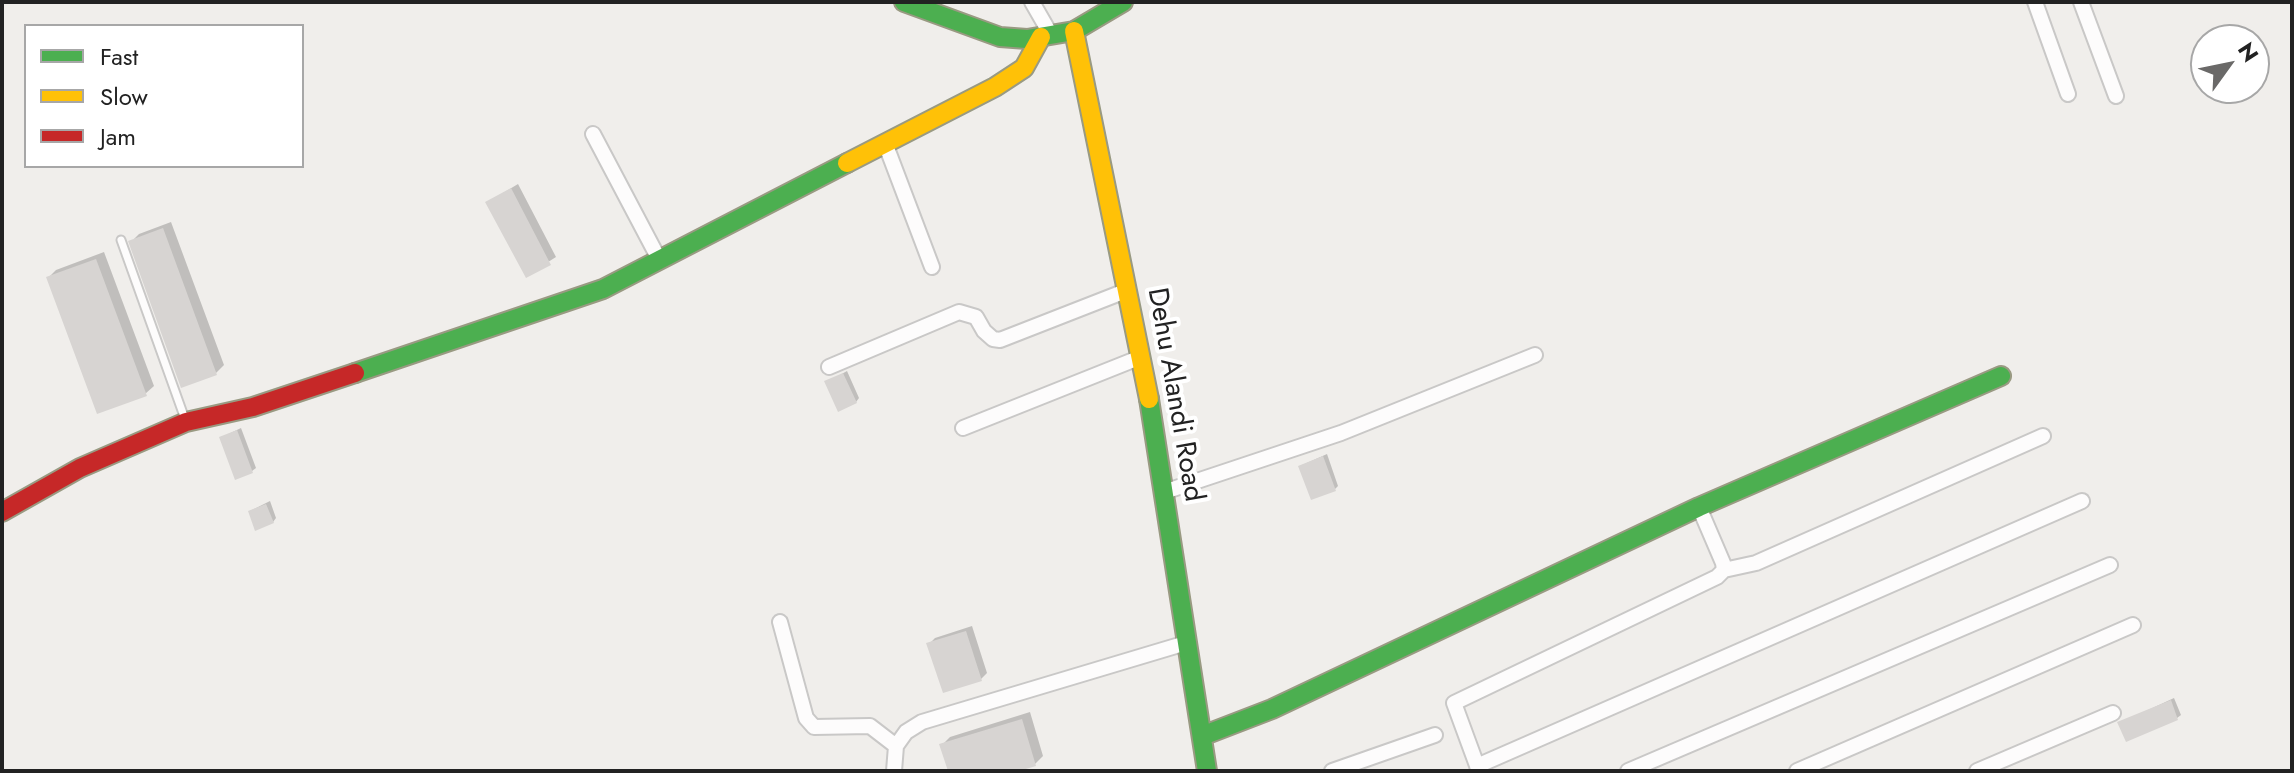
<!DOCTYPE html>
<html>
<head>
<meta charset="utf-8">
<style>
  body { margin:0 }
  #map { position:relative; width:2294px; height:773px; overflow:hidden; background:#f0eeeb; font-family:Jost,sans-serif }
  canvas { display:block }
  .frame { position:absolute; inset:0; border:4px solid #222; pointer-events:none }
  .legend { position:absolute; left:24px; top:24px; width:280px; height:144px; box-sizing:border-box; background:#fff; border:2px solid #a7a7a7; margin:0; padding:10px 14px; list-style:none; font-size:24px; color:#222 }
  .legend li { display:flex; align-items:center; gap:16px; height:40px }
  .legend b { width:40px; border:2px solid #a7a7a7 }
  .north { position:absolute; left:2190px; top:24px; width:80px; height:80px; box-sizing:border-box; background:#fff; border:2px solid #a7a7a7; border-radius:50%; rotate:57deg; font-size:22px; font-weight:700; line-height:32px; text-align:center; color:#222 }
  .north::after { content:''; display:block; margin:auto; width:28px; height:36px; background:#6a6968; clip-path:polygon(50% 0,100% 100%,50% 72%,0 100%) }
</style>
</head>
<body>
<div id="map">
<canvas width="2294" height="773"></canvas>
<div class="frame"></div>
<ul class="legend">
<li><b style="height:10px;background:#4caf50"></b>Fast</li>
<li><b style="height:10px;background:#ffc107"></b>Slow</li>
<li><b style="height:10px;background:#c62828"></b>Jam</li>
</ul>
<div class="north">N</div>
</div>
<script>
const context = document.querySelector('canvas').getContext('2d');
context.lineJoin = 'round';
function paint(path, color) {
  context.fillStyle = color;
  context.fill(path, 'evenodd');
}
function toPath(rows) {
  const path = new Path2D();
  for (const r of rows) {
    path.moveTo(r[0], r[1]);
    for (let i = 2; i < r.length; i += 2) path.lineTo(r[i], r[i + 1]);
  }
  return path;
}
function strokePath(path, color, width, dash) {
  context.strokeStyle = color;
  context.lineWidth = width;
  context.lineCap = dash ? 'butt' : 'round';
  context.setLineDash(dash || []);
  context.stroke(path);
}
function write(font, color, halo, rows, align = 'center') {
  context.font = font + ' Jost,sans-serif';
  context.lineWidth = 8;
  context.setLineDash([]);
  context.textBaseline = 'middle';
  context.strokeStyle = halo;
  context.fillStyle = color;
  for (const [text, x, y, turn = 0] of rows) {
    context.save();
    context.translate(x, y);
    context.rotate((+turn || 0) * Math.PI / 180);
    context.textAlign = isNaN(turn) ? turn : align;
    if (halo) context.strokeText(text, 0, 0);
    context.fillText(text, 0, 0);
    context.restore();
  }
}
paint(toPath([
  [518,184,556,257,526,276,488,202],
  [171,222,224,365,216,373,131,242,139,234],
  [104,252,154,386,145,394,48,278,56,270],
  [847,371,859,398,856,402,827,382],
  [241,428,256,468,252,471,222,437],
  [1327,454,1338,486,1335,489,1300,466],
  [270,501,276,518,273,522,250,511],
  [972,626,987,673,981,679,929,644,935,638],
  [2174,698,2181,715,2177,718,2120,723],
  [1030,712,1043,756,1035,764,1012,771,950,771,942,745,950,737]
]), '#0003');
paint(toPath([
  [511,188,551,265,526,278,485,202],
  [163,228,217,375,181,388,128,241],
  [96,259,147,396,97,414,46,277],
  [843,373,857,403,838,412,824,381],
  [237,430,253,473,235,480,219,437],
  [1323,456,1336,491,1311,500,1298,466],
  [266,504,274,523,255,531,248,511],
  [966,631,982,681,943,693,926,643],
  [2171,700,2178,720,2126,742,2117,722],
  [1022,719,1036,766,1019,771,948,771,939,744]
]), '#d7d4d2');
const lane = toPath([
  [121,240,185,419]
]);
const street = toPath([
  [1032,2,1051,35],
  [2035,2,2068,94],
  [2081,2,2116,96],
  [593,134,660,261],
  [885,143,932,267],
  [829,367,959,312,976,317,984,331,993,339,1000,340,1128,290],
  [963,428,1141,357],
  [1164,492,1341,433,1535,355],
  [1724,570,1756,563,2043,436],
  [780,622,806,718,814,727,870,726,896,746],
  [1477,766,2082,501],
  [894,771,896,746,906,732,922,722,1186,643],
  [1332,771,1435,735],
  [1479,771,1454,703,1717,577,1724,570,1723,563,1699,507],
  [1628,771,2110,565],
  [1797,771,2133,625],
  [1977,771,2113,713]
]);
const fast = toPath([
  [904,2,1000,37,1027,39,1074,31,1123,2],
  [355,373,603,289,847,163],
  [1149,399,1207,771],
  [1202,736,1272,709,1699,507,2001,376]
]);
const slow = toPath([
  [1074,31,1149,399],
  [847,163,995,87,1024,68,1041,37]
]);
const jam = toPath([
  [2,512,80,468,186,422,253,407,355,373]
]);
strokePath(lane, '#c9c8c7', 11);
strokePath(street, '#c9c8c7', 18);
strokePath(fast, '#999a82', 22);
strokePath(slow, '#999a82', 22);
strokePath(jam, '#999a82', 22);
strokePath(lane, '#fdfcfc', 7);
strokePath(street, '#fdfcfc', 14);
strokePath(fast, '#4caf50', 18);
strokePath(slow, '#ffc107', 18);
strokePath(jam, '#c62828', 18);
write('28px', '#222', '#fff', [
  ["Dehu Alandi Road",1174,395,80]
]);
</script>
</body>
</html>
